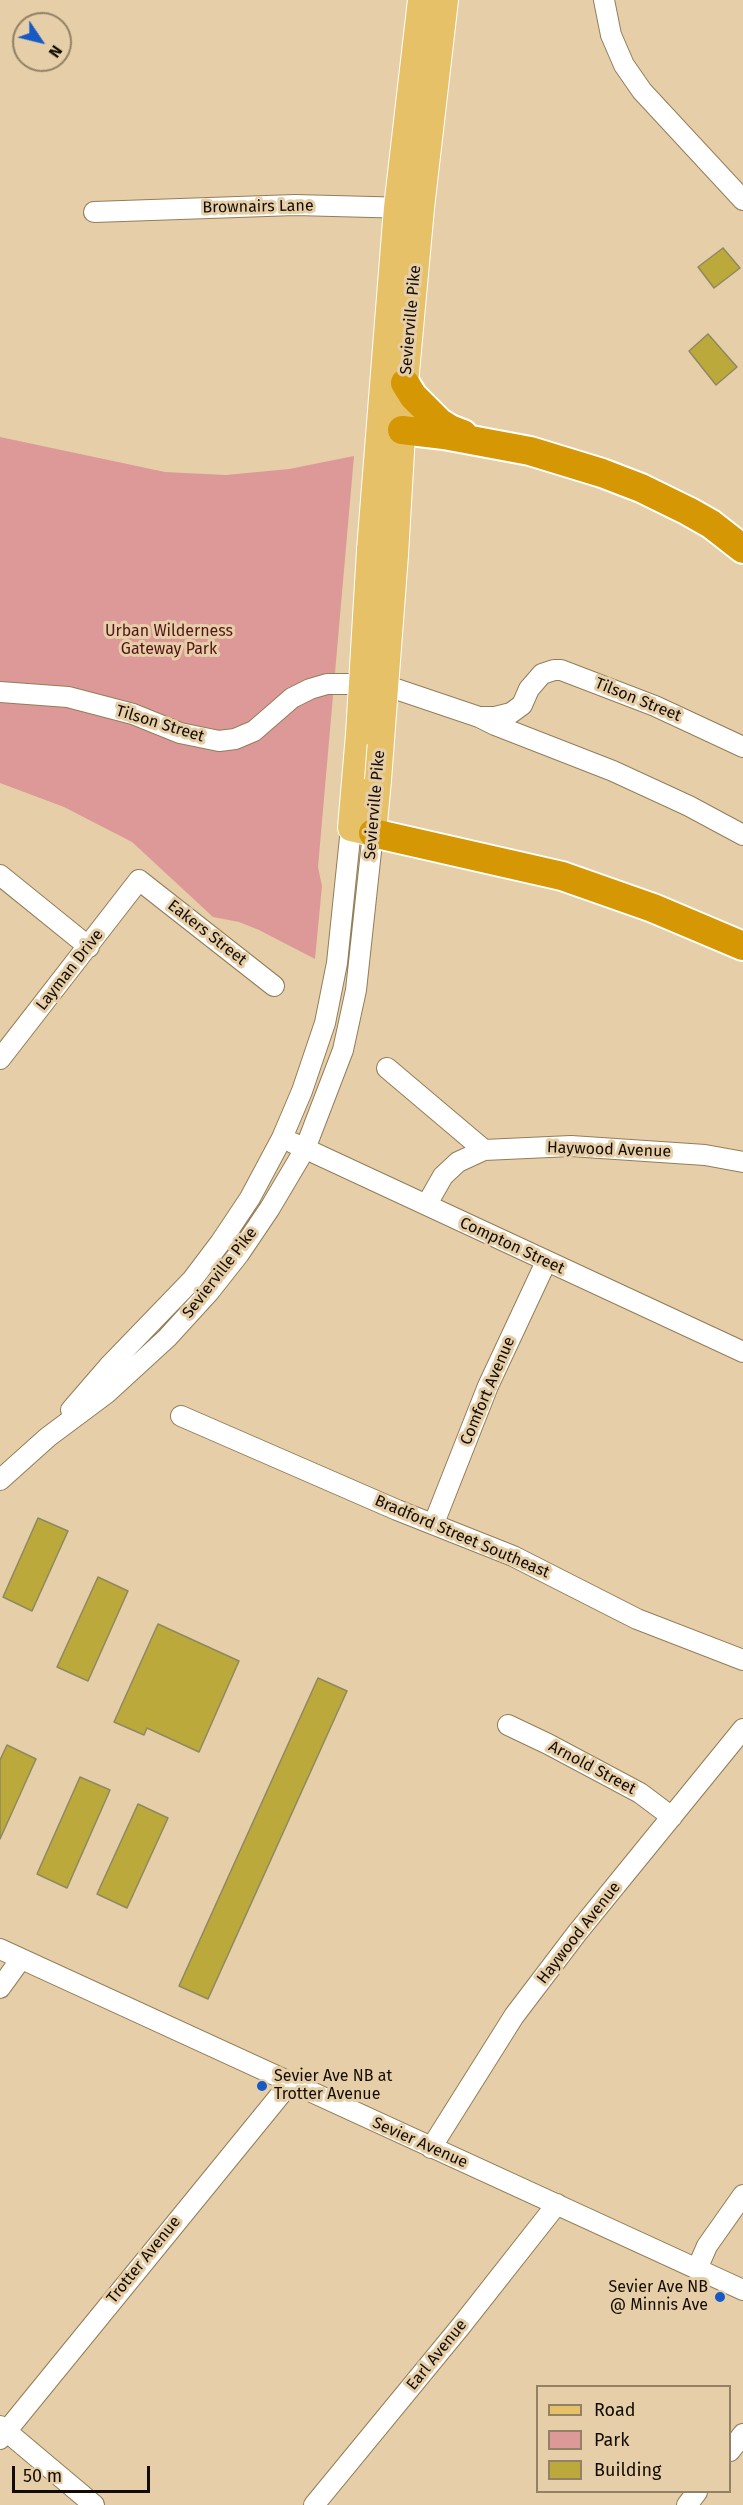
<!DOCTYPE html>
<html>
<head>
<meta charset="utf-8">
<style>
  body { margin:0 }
  #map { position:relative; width:743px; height:2505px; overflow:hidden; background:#e6cfa8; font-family:"Fira Sans",sans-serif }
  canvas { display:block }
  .legend { position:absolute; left:536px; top:2385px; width:195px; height:108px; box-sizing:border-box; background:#e6cfa8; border:2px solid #928165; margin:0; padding:8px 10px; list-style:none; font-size:18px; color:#140c01 }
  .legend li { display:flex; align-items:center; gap:12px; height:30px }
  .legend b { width:30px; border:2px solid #928165 }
  .north { position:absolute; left:12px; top:12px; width:60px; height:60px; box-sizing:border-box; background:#e6cfa8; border:2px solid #928165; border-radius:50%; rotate:125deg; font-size:16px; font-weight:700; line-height:24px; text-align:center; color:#140c01 }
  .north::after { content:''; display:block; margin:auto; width:21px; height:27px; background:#155ac5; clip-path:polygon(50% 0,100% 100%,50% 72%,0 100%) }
  .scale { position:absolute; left:12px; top:2466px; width:138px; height:27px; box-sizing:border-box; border:3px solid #140c01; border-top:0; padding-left:8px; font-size:18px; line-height:21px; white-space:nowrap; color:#140c01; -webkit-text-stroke:4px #e6cfa8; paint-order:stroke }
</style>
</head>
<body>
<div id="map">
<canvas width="743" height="2505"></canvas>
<ul class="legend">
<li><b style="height:8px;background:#e6c168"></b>Road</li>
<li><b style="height:16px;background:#dd9998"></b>Park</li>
<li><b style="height:16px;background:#bba93c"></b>Building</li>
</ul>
<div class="north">N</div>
<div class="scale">50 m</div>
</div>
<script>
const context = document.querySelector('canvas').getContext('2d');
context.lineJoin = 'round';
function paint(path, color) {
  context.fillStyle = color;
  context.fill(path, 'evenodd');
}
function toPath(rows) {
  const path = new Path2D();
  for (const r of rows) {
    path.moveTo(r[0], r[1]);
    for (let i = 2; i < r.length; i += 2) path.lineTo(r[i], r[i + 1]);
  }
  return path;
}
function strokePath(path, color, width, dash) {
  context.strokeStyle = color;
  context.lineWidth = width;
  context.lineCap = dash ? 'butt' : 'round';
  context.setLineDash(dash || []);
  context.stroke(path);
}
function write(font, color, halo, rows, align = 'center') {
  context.font = font + ' "Fira Sans",sans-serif';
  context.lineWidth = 6;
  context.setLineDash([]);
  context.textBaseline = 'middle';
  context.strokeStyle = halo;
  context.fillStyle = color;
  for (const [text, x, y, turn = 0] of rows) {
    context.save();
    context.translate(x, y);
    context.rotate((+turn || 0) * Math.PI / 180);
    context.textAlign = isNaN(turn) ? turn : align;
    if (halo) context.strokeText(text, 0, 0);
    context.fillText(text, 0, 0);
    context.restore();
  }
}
paint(toPath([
  [0,437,165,472,226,475,289,469,354,456,318,867,322,886,315,959,259,930,239,922,213,917,132,842,64,807,0,783]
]), '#dd9998');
const building = toPath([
  [723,248,740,268,714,288,698,267,723,248],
  [708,334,737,367,716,385,689,351,708,334],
  [38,1518,68,1531,32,1611,3,1597,38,1518],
  [98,1577,128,1591,88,1681,57,1667,98,1577],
  [158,1624,239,1661,199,1752,147,1728,144,1735,114,1722,158,1624],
  [318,1678,347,1691,208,1999,179,1986,318,1678],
  [7,1745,36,1759,0,1839,0,1760,7,1745],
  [80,1777,110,1790,67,1888,37,1874,80,1777],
  [138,1804,168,1818,127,1908,97,1894,138,1804]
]);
paint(building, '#bba93c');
strokePath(building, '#8f8860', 1.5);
const minor = toPath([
  [604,0,611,35,624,65,642,91,743,200],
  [94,212,295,205,410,208],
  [0,692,68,697,133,714,180,733,219,741,235,739,254,731,292,698,310,689,327,684,370,684,396,689,479,717,495,725,613,771,689,806,743,835],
  [481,717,495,717,511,713,522,705,529,689,542,674,554,670,561,670,655,706,743,747],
  [0,875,89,947],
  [0,1059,139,880,274,986],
  [387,1068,484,1150],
  [293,1143,743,1352],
  [427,1204,443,1176,458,1162,484,1150,571,1146,705,1155,743,1162],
  [71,1410,109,1366,192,1280,220,1243,250,1198,282,1138,302,1091,325,1023,337,963,351,828],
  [181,1416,397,1510,513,1556,637,1619,743,1660],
  [0,1480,48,1437,107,1393,167,1338,209,1292,239,1254,270,1208,305,1149,343,1050,356,990,373,833],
  [434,1523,488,1386,546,1262],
  [508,1725,548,1744,640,1793,672,1817],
  [0,1949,743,2290],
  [0,1988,21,1959],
  [431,2148,514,2016,577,1933,743,1729],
  [697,2269,707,2246,743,2195],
  [0,2426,94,2505],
  [0,2439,290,2083],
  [730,2451,743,2434],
  [314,2505,461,2326,557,2204],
  [687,2505,697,2492]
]);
const major = toPath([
  [370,550,397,208,421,0],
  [395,555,405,383,421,208,445,0],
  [359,734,351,828,373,833,378,780]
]);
const highway = toPath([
  [405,383,413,396,439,422,450,429,463,434],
  [402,430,444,435,530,451,602,473,641,488,688,511,711,524,743,549],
  [373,833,562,876,653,908,743,946]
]);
strokePath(minor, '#937d59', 22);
strokePath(major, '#fff', 28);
strokePath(highway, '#fff', 32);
strokePath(minor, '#fff', 20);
strokePath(major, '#e6c168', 26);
strokePath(highway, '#d59804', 28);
const majorBridge = toPath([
  [359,734,370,550],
  [378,780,395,555]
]);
strokePath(majorBridge, '#fff', 28, []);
strokePath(majorBridge, '#e6c168', 26);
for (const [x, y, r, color] of [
  [262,2086,6,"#155ac5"],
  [720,2297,6,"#155ac5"]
]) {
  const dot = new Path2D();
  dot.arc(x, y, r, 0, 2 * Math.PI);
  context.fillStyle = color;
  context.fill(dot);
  strokePath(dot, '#e6cfa8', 2);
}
write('16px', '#140c01', '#e6cfa8', [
  ["Brownairs Lane",258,207,-1],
  ["Sevierville Pike",411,320,-85],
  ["Tilson Street",638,700,22],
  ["Tilson Street",160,724,17],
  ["Sevierville Pike",375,805,-85],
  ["Eakers Street",207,933,38],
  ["Layman Drive",70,970,-52],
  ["Haywood Avenue",609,1150,2],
  ["Compton Street",512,1246,25],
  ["Sevierville Pike",220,1273,-52],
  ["Comfort Avenue",488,1391,-67],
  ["Bradford Street Southeast",462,1537,23],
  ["Arnold Street",592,1768,28],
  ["Haywood Avenue",579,1933,-52],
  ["Sevier Avenue",420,2143,24],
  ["Trotter Avenue",144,2260,-51],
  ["Earl Avenue",437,2355,-51]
]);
write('16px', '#541319', '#e6cfa8', [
  ["Urban Wilderness",169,632],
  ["Gateway Park",169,650]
]);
write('16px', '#140c01', '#e6cfa8', [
  ["Sevier Ave NB at",274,2077],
  ["Trotter Avenue",274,2095],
  ["Sevier Ave NB",708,2288,"right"],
  ["@ Minnis Ave",708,2306,"right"]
], 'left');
</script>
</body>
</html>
